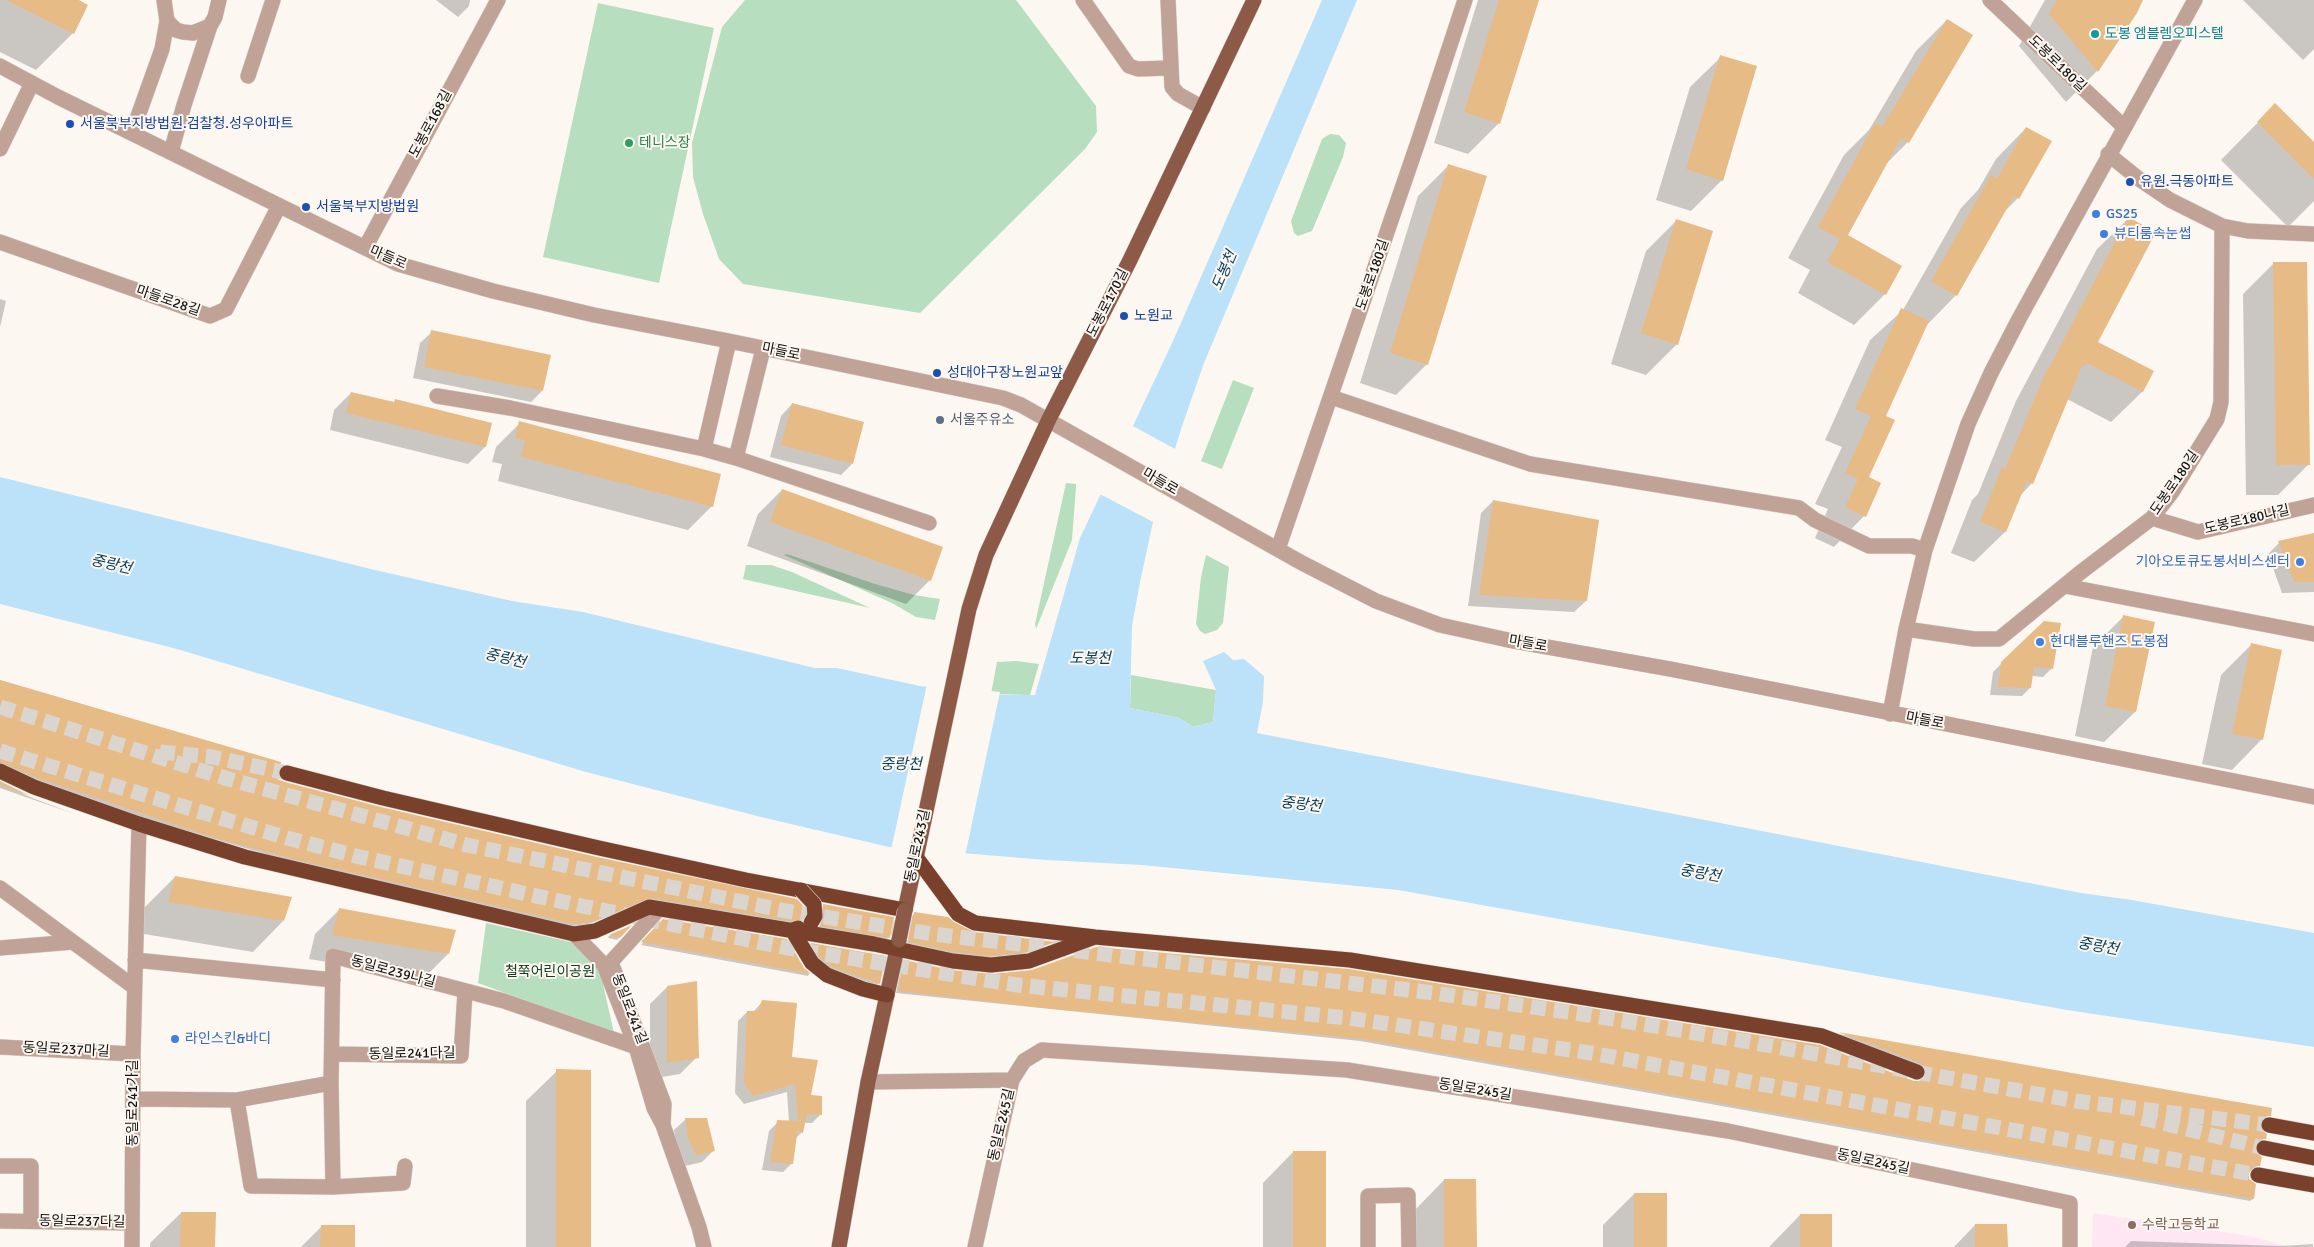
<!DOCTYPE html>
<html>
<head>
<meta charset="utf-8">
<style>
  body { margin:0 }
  canvas { display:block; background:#fdf7f1 }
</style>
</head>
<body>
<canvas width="2314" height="1247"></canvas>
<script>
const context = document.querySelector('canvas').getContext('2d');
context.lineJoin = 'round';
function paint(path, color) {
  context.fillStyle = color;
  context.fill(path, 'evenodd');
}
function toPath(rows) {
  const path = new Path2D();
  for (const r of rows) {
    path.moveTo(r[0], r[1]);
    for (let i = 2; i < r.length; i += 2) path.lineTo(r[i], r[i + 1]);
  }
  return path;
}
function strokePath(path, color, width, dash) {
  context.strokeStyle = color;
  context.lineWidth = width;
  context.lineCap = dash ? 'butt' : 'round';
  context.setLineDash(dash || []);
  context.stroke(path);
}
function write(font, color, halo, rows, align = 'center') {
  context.font = font + ' Signika,"Noto Sans KR",sans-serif';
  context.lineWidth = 4;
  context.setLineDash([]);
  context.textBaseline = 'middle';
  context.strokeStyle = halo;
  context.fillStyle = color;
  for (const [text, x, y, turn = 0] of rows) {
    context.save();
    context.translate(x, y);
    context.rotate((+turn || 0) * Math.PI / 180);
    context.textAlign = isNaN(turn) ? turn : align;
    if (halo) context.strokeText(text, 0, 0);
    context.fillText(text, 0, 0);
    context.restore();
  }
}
paint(toPath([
  [2093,1213,2251,1236,2288,1247,2092,1247]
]), '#fee7f3');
paint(toPath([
  [745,0,1016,0,1096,106,1097,132,1085,149,920,313,743,284,719,259,703,214,693,177,692,143,722,27],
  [598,3,714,28,659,283,543,257],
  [1330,134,1339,135,1346,143,1343,157,1312,231,1298,236,1294,233,1291,221,1322,139],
  [1233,380,1254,388,1222,469,1201,461],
  [1066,483,1076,484,1076,487,1072,540,1036,629,1035,624],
  [787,554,875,584,914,595,940,599,935,620,916,617,892,603,784,555],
  [1206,555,1229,567,1223,623,1217,630,1205,634,1200,631,1196,624,1201,577],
  [746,565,771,565,792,572,870,608,743,579],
  [1016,661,1039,664,1030,695,991,694,997,662],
  [1131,675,1216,690,1213,722,1193,727,1179,718,1130,708],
  [486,923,571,942,600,971,614,1033,478,983]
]), '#b7debf');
paint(toPath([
  [1322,0,1357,0,1204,363,1181,429,1153,522,1140,582,1132,626,1130,708,1179,718,1193,727,1213,722,1216,690,1203,661,1224,652,1233,660,1244,659,1264,676,1263,702,1257,733,2081,893,2132,900,2314,933,2314,1047,2067,1010,1398,890,1142,865,1046,860,889,847,761,817,586,772,177,649,0,604,0,477,375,570,512,601,583,612,815,668,837,668,920,686,1003,695,1035,695,1080,538,1173,341]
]), '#bbe2f9');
paint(toPath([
  [1131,425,1177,450,1155,523,1098,493],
  [927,684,1000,692,965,856,891,850]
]), '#fdf7f1');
paint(toPath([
  [0,0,76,0,73,33,36,70,0,52],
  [436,0,470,0,469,6,458,17],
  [1478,0,1537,0,1499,123,1468,154,1434,143],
  [2045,0,2142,0,2136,13,2097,71,2066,102,2019,46],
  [2243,0,2314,0,2314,49,2303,60],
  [1947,20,1908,142,1886,164,1847,236,1885,294,1854,325,1798,293,1810,270,1788,258,1844,155,1869,130,1916,51],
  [1721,57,1722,180,1691,211,1656,200,1690,87],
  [2275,105,2314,144,2314,201,2288,227,2221,160],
  [2026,128,2018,198,2002,214,1956,295,1926,326,1884,417,1867,478,1864,516,1834,547,1815,538,1828,509,1815,504,1842,447,1825,440,1870,340,1903,310,1961,208,1978,190,1996,159],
  [1449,165,1427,364,1396,395,1360,383,1418,196],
  [2128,219,2096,343,2152,372,2142,392,2111,422,2067,399,2032,483,2019,497,2005,532,1974,562,1951,553,1972,500,1978,494,2016,401,2097,249],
  [1676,221,1677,344,1646,375,1611,364,1646,251],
  [2274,263,2309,464,2278,495,2246,495,2243,294],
  [0,299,6,301,0,327],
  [432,332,542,391,531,402,413,378,420,343],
  [351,393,491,424,485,447,468,464,330,430,334,410],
  [792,404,852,464,841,475,770,457,781,416],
  [520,423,712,506,688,530,498,481,502,464,492,462,496,447],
  [782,490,930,580,906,604,747,546,758,514],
  [1493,501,1586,601,1574,612,1468,606,1481,513],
  [2314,534,2314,592,2282,593,2268,554,2279,543],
  [2124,616,2135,712,2104,742,2075,736,2093,647],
  [2252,644,2262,739,2232,770,2202,764,2221,675],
  [2002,663,2052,668,2043,677,2032,676,2030,688,2022,696,1990,695,1993,672],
  [0,680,280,763,276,780,801,919,799,922,787,923,647,900,589,924,571,926,286,860,139,817,35,780,0,764],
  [0,783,30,797,77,815,0,788],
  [175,877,283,921,253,952,138,933,144,908],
  [824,906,889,937,886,940,819,928,822,919,822,908],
  [339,910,448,954,424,978,309,959,315,934],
  [915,913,953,923,974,934,1052,943,1023,954,988,957,952,954,907,944,912,916],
  [663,920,803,969,809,974,808,976,641,945],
  [627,928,617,940,608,938,609,936],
  [811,944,884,957,879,983,876,985,829,969,817,959,809,946],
  [905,961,951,971,1914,1082,1919,1082,1924,1079,1924,1073,1918,1066,1838,1035,1839,1034,2270,1109,2269,1115,2259,1122,2259,1129,2265,1138,2254,1145,2259,1165,2248,1172,2248,1179,2255,1185,2253,1199,2250,1201,1360,1041,896,993,902,964],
  [667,987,697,1057,680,1074,650,1079,650,1004],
  [763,1001,820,1115,812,1123,804,1123,802,1132,795,1139,792,1163,783,1172,762,1170,769,1131,778,1122,789,1122,787,1092,744,1104,735,1093,738,1021,747,1012,753,1012],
  [557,1071,590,1247,526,1247,526,1101],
  [686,1119,714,1150,702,1162,685,1166,677,1150,674,1130],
  [1293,1152,1325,1247,1263,1247,1263,1183],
  [1444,1180,1476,1247,1414,1247,1414,1211],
  [1634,1194,1666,1247,1603,1247,1603,1225],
  [181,1213,214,1247,150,1247,150,1243],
  [1800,1215,1831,1247,1769,1247],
  [1975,1225,2006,1247,1954,1247],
  [321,1227,354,1247,301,1247],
  [2131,1241,2281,1246,2313,1244,2313,1247,2125,1247]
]), '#0003');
paint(toPath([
  [6,0,79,0,88,5,74,34],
  [1499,0,1539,0,1500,124,1464,112],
  [2057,0,2143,0,2137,13,2098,72,2049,14],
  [1947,19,1973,35,1909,143,1901,138,1848,235,1902,266,1886,295,1827,262,1840,239,1818,227,1875,123,1882,127],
  [1720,55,1757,66,1723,181,1686,169],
  [2275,103,2314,142,2314,179,2257,122],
  [2026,127,2052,141,2019,199,2014,196,1957,296,1931,281,1991,175,1997,179],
  [1448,164,1487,176,1428,365,1390,353],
  [2128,217,2156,232,2098,342,2154,371,2143,392,2087,363,2084,367,2082,366,2033,484,2027,481,2006,532,1980,522,2002,467,2005,469,2047,369,2048,370],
  [1676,219,1713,231,1678,345,1641,333],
  [2273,262,2307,262,2310,465,2276,465],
  [1901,308,1929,321,1886,416,1895,420,1869,477,1881,483,1866,517,1845,507,1858,479,1845,473,1871,416,1855,409],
  [431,330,551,355,543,391,424,367],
  [351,392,394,402,395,399,492,423,486,447,346,413],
  [792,403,864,422,853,464,781,445],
  [519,421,721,474,713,507,521,457,525,440,515,438],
  [782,489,943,547,931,581,770,522],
  [1493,500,1599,520,1587,601,1479,595],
  [2314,533,2314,582,2294,582,2278,541],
  [2123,615,2155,622,2136,712,2105,706],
  [2044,621,2061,623,2053,669,2034,667,2031,688,1998,687,2001,662],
  [2251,643,2282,650,2263,740,2232,734],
  [0,680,281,762,277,779,285,782,381,807,597,857,797,899,805,908,805,914,802,920,790,921,650,898,592,922,574,924,289,858,208,836,38,778,0,762],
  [0,781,30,796,79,814,0,785],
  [175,876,292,897,284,921,168,902],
  [823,904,894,917,890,938,820,926,824,916],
  [339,908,456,930,449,954,332,935],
  [914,912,948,917,954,922,974,932,1055,942,1027,952,991,956,954,952,908,942],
  [663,919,787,939,804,968,811,974,641,942],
  [632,925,620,938,609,935],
  [811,943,886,956,880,984,832,967,819,957],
  [1096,947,1349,969,1820,1045,1914,1081,1919,1081,1926,1076,1926,1070,1921,1063,1838,1032,2272,1108,2271,1116,2265,1116,2260,1123,2260,1129,2267,1134,2266,1139,2261,1139,2255,1146,2255,1151,2262,1157,2260,1166,2254,1166,2249,1173,2249,1179,2256,1184,2254,1199,1362,1039,1034,1007,898,991,904,960,951,970,992,974,1032,970],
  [697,981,699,1058,667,1063,667,986],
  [762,1000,797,1003,792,1057,818,1060,811,1095,822,1096,822,1115,807,1114,803,1133,799,1132,798,1128,793,1164,770,1162,777,1120,798,1121,795,1084,753,1096,744,1083,747,1011,758,1011],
  [556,1069,591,1070,591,1247,556,1247],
  [685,1118,707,1118,715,1151,696,1155,688,1138],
  [1293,1151,1326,1151,1326,1247,1293,1247],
  [1444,1179,1476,1179,1477,1247,1444,1247],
  [1634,1193,1667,1193,1667,1247,1634,1247],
  [181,1212,216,1212,215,1247,180,1247],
  [1800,1214,1832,1214,1832,1247,1800,1247],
  [1975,1224,2007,1224,2008,1247,1975,1247],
  [321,1225,355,1225,355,1247,320,1247]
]), '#e7bb85');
strokePath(toPath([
  [0,707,225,778,467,845,786,911,933,934,1434,993,1589,1015,1755,1043,2076,1101,2269,1125],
  [0,751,287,838,360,857,582,906,793,949,1017,985,1348,1018,1591,1053,2258,1175],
  [160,752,213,757,287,773],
  [2142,1118,2264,1148]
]), '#dad5cf', 15, [15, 8]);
const minor = toPath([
  [1083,0,1129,66,1138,69,1170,68],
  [1168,0,1172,87,1178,94,1203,108],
  [1990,0,2124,127],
  [167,21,176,30,183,32,193,33,210,26],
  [0,66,58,97,398,264,493,291,594,315,729,341,1003,398,1021,405,1302,563,1376,601,1440,625,1508,640,1670,669,2314,797],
  [248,76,273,0],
  [132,133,162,49,167,21,164,0],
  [0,149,32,83],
  [171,152,184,105,210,26,215,17,219,0],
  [2108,154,2139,179,2170,200,2222,226,2248,231,2314,234],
  [0,242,210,316,226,309,279,206],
  [365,248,498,0],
  [729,341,704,449,736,458],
  [763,349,736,458,929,523],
  [437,396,510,408,704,449],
  [1331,397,1530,464,1799,508,1815,520,1869,546,1912,546,1925,550],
  [2152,518,2198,532,2314,505],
  [1278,549,1418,142,1465,0],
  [2065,586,2314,634],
  [1906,629,1974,639,1999,639,2081,572,2152,518,2172,492,2217,419,2221,402,2222,226],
  [1890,714,1906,629,1925,550,1968,424,1991,373,2020,317,2195,0],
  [0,888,73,942],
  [574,934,604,965,636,1047,654,1108,663,1125,664,1104,611,962,659,909],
  [0,948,73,942,134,987],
  [135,960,333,980],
  [0,1047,133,1054],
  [332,1054,461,1056,465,992],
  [868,1082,1012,1080],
  [133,1099,237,1100,331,1083],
  [237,1100,251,1186,333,1187],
  [663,1125,699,1227,704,1247],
  [0,1166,31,1166,31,1221],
  [405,1166,403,1183,333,1187,331,1083,333,956,504,1001,636,1047],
  [0,1221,132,1223],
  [132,1247,133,1054,139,824],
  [975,1247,1012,1080,1024,1061,1042,1050,1347,1070,1728,1131,2070,1203,2070,1247],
  [1368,1247,1368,1196,1408,1195,1409,1247]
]);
const major = toPath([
  [905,910,969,609,986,555,1049,419,1130,260,1254,0],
  [839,1247,868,1082,899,940]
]);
const highway = toPath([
  [0,771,34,787,139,824,245,857,574,934,595,931,649,907,874,944,953,961,991,965,1029,961,1095,937],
  [287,773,383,798,599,848,746,880,905,910],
  [916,857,958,914,975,923,1095,937,1350,960,1822,1036,1917,1072],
  [798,928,792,930,812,963,827,975,863,989,887,995],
  [2269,1125,2314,1133],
  [2264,1148,2314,1158],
  [2258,1175,2314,1185]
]);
strokePath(minor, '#d8d2cd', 16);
strokePath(major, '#d8d2cd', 16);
strokePath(highway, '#d8d2cd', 16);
strokePath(minor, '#c0a297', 15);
strokePath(major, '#8d5a48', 15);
strokePath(highway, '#79402b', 15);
const majorBridge = toPath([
  [899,940,905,910]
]);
const highwayBridge = toPath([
  [801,890,814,904,815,916,811,923]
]);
strokePath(majorBridge, '#d8d2cd', 16, []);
strokePath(highwayBridge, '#d8d2cd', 16, []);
strokePath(majorBridge, '#8d5a48', 15);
strokePath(highwayBridge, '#79402b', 15);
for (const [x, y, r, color] of [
  [2095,34,5,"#0f9aa8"],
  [70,124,5,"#1a4fb4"],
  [629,143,5,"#2e9e5b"],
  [2130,182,5,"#1a4fb4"],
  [306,207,5,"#1a4fb4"],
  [2096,214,5,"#3f7fe0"],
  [2104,234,5,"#3f7fe0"],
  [1124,316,5,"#1a4fb4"],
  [937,373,5,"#1a4fb4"],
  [940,420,5,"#5c6f8a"],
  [2300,562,5,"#3f7fe0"],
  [2040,642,5,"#3f7fe0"],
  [175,1039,5,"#3f7fe0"],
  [2132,1225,5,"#8d6e63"]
]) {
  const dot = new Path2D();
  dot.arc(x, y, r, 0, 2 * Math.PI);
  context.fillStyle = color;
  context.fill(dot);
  strokePath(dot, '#fdf7f1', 2);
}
write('14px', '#0d838f', '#fdf7f1', [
  ["도봉 엠블렘오피스텔",2105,34]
], 'left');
write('14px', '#141210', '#fdf7f1', [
  ["도봉로180길",2057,64,44],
  ["도봉로168길",431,124,-62],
  ["마들로",388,258,23],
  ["도봉로180길",1373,275,-71],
  ["마들로28길",168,301,19],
  ["도봉로170길",1108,303,-63],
  ["마들로",781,352,12],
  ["마들로",1160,482,30],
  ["도봉로180길",2175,483,-56],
  ["도봉로180나길",2247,520,-13],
  ["마들로",1528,644,10],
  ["마들로",1925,721,11],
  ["동일로243길",918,846,-78],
  ["동일로239나길",393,972,15],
  ["동일로241길",629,1009,69],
  ["동일로237마길",66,1050,3],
  ["동일로241다길",412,1054,-1],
  ["동일로245길",1475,1090,9],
  ["동일로241가길",133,1103,-90],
  ["동일로245길",1002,1125,-77],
  ["동일로245길",1873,1162,12],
  ["동일로237다길",82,1222,1]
]);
write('14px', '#164399', '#fdf7f1', [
  ["서울북부지방법원.검찰청.성우아파트",80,124],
  ["유원.극동아파트",2140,182],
  ["서울북부지방법원",316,207],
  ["노원교",1134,316],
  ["성대야구장노원교앞",947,373]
], 'left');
write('14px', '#27864d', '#fdf7f1', [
  ["테니스장",639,143]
], 'left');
write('14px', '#366cbe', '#fdf7f1', [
  ["GS25",2106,214],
  ["뷰티룸속눈썹",2114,234],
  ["기아오토큐도봉서비스센터",2290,562,"right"],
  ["현대블루핸즈 도봉점",2050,642],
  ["라인스킨&바디",185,1039]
], 'left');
write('14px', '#4e5e75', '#fdf7f1', [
  ["서울주유소",950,420]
], 'left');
write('14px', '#154023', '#fdf7f1', [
  ["철쭉어린이공원",550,972]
]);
write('14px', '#785e54', '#fdf7f1', [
  ["수락고등학교",2142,1225]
], 'left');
write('italic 15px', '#07405a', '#fdf7f1', [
  ["도봉천",1225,271,-67],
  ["중랑천",111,565,13],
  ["중랑천",505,659,13],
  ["도봉천",1090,659],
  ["중랑천",901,765],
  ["중랑천",1301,805,7],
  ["중랑천",1700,874,10],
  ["중랑천",2098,947,10]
]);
</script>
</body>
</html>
